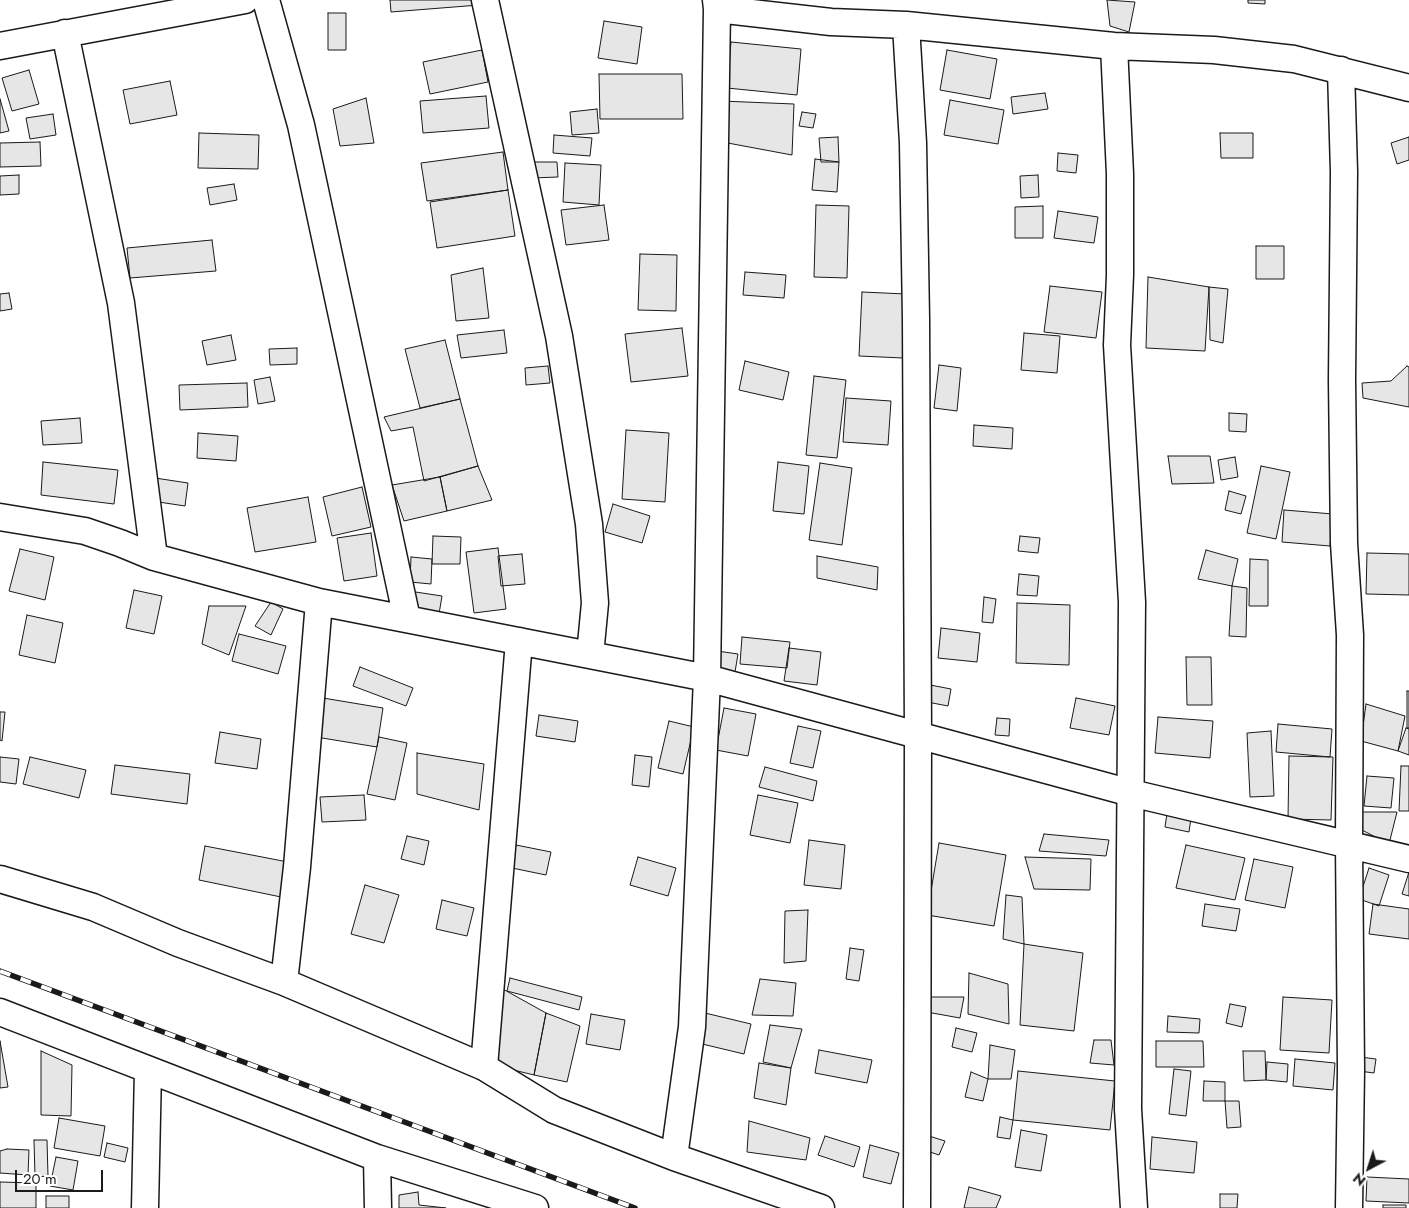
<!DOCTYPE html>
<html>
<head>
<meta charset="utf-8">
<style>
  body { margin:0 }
  #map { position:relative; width:1409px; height:1208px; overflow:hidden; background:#fff; font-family:Jost,sans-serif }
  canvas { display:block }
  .north { position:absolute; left:1344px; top:1143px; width:50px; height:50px; -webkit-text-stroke:4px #fff; paint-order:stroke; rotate:220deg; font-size:14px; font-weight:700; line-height:20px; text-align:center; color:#1a1a1a }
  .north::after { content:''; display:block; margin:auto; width:18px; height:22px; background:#1a1a1a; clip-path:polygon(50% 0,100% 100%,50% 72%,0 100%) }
  .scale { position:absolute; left:15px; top:1170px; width:88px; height:22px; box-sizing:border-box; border:2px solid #1a1a1a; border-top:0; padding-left:6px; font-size:15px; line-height:18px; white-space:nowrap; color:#1a1a1a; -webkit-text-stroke:4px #fff; paint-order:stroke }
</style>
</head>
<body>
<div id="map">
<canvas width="1409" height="1208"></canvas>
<div class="north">N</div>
<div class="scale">20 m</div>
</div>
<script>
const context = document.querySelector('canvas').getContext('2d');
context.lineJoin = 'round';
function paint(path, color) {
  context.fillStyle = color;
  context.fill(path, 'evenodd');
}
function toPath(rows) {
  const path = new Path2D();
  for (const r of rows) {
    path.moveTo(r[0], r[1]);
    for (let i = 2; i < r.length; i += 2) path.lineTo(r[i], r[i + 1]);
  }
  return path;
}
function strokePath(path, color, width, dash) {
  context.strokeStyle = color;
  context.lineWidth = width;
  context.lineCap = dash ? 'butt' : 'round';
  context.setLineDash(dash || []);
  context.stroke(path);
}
const building = toPath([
  [390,0,479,0,479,5,391,12,390,0],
  [1107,0,1135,2,1129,32,1110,26,1107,0],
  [1248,0,1265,0,1265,4,1248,3,1248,0],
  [328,13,346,13,346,50,328,50,328,13],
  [604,21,642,27,637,64,598,58,604,21],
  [731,42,801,49,797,95,727,88,731,42],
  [482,50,488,82,430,94,423,62,482,50],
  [947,50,997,59,990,99,940,90,947,50],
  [29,70,39,104,12,111,2,78,29,70],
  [599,74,682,74,683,119,600,119,599,74],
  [170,81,177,115,130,124,123,90,170,81],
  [1045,93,1048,109,1013,114,1011,97,1045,93],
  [486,96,489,128,423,133,420,101,486,96],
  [366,98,374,143,340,146,333,109,366,98],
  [0,99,9,131,0,133,0,99],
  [950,100,1004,110,998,144,944,135,950,100],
  [721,101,794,104,792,155,717,141,721,101],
  [597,109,599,133,572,135,570,112,597,109],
  [802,112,816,114,813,128,799,126,802,112],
  [53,114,56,135,30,139,26,118,53,114],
  [199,133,259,135,258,169,198,168,199,133],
  [1220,133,1253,133,1253,158,1221,158,1220,133],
  [554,135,592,138,590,156,553,153,554,135],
  [838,137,839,162,821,162,819,138,838,137],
  [1409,137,1409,160,1397,164,1391,143,1409,137],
  [40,142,41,166,0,167,0,143,40,142],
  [503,152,508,190,427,201,421,163,503,152],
  [1058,153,1078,155,1076,173,1057,171,1058,153],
  [815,159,839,162,837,192,812,190,815,159],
  [532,162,557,162,558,177,532,178,532,162],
  [565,163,601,165,599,205,563,202,565,163],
  [19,175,19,194,0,195,0,176,19,175],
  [1038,175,1039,197,1021,198,1020,176,1038,175],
  [234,184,237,200,210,205,207,188,234,184],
  [508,190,515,236,437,248,430,202,508,190],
  [604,205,609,240,566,245,561,210,604,205],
  [816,205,849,206,847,278,814,277,816,205],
  [1043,206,1043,238,1015,238,1015,207,1043,206],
  [1058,211,1098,217,1094,243,1054,238,1058,211],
  [212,240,216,271,130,278,127,248,212,240],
  [1256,246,1284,246,1284,279,1256,279,1256,246],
  [640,254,677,255,676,311,638,310,640,254],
  [483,268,489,318,456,321,451,275,483,268],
  [745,272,786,275,784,298,743,295,745,272],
  [1148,277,1209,287,1205,351,1146,348,1148,277],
  [1050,286,1102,292,1096,338,1044,332,1050,286],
  [1209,287,1228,289,1223,343,1210,340,1209,287],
  [862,292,906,294,903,358,859,356,862,292],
  [9,293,12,309,0,311,0,294,9,293],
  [682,328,688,376,631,382,625,334,682,328],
  [504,330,507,353,461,358,457,335,504,330],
  [1024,333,1060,336,1057,373,1021,370,1024,333],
  [231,335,236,360,207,365,202,341,231,335],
  [445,340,460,399,420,408,405,349,445,340],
  [297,348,297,364,270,365,269,349,297,348],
  [745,361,789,372,783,400,739,390,745,361],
  [939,365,961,368,957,411,934,408,939,365],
  [548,366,550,383,526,385,525,368,548,366],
  [1407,366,1409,367,1409,407,1363,398,1362,383,1391,381,1407,366],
  [814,376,846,380,837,458,806,455,814,376],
  [270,377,275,401,258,404,254,380,270,377],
  [247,383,248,407,180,410,179,385,247,383],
  [846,398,891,401,888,445,843,442,846,398],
  [460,399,478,466,424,481,413,427,391,431,384,417,460,399],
  [1229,413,1247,414,1246,432,1229,431,1229,413],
  [80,418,82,443,43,445,41,421,80,418],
  [974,425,1013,428,1012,449,973,446,974,425],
  [626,430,669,433,665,502,622,499,626,430],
  [198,433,238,436,236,461,197,458,198,433],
  [1168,456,1210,456,1214,483,1172,484,1168,456],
  [1235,457,1238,477,1221,480,1218,460,1235,457],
  [43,462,118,470,114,504,41,495,43,462],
  [778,462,809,466,804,514,773,511,778,462],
  [820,463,852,468,842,545,809,540,820,463],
  [478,466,492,500,447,511,440,477,478,466],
  [1261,466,1290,472,1276,539,1247,533,1261,466],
  [440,477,447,511,404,521,392,485,440,477],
  [155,478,188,483,185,506,152,501,155,478],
  [362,487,371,527,332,536,323,497,362,487],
  [1229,491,1246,496,1241,514,1225,510,1229,491],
  [308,497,316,542,255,552,247,508,308,497],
  [613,504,650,516,642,543,605,532,613,504],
  [1284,510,1333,514,1330,546,1282,542,1284,510],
  [371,533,377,576,344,581,337,538,371,533],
  [433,536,461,537,460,564,432,564,433,536],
  [1020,536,1040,538,1038,553,1018,551,1020,536],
  [498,548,506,609,474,613,466,552,498,548],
  [20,549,54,557,45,600,9,591,20,549],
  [1206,550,1238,559,1232,586,1198,579,1206,550],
  [1367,553,1409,554,1409,595,1366,594,1367,553],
  [522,554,525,584,501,586,498,556,522,554],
  [817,556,878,567,877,590,817,578,817,556],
  [411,557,432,559,431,584,410,582,411,557],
  [1250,559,1268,560,1268,606,1249,606,1250,559],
  [1019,574,1039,576,1037,596,1017,595,1019,574],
  [1232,586,1247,588,1246,637,1229,636,1232,586],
  [134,590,162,596,154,634,126,628,134,590],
  [409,591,442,596,439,614,406,609,409,591],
  [984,597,996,599,993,623,982,622,984,597],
  [271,602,283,609,271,635,255,626,271,602],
  [1017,603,1070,605,1069,665,1016,663,1017,603],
  [209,606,246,606,229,655,202,644,209,606],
  [27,615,63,623,55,663,19,655,27,615],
  [941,628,980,633,977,662,938,658,941,628],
  [239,634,286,646,278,674,232,661,239,634],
  [742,637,790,642,787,668,740,664,742,637],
  [789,648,821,652,817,685,784,681,789,648],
  [717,651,738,654,735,672,715,669,717,651],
  [1186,657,1211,657,1212,705,1187,705,1186,657],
  [360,667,413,688,406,706,353,686,360,667],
  [925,684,951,689,948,706,922,701,925,684],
  [1407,691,1409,691,1409,728,1407,728,1407,691],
  [323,698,383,708,377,747,316,737,323,698],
  [1076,698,1115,706,1109,735,1070,728,1076,698],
  [1366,704,1405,716,1398,751,1361,741,1366,704],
  [724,708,756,714,748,756,716,750,724,708],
  [0,712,5,712,2,741,0,740,0,712],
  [539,715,578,721,575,742,536,736,539,715],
  [1158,717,1213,721,1210,758,1155,753,1158,717],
  [997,718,1010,719,1009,736,995,735,997,718],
  [669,721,694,727,683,774,658,768,669,721],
  [1278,724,1332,729,1330,757,1276,752,1278,724],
  [798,726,821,731,813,768,790,763,798,726],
  [1406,728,1409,729,1409,755,1398,751,1406,728],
  [1271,731,1274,796,1250,797,1247,733,1271,731],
  [220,732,261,739,257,769,215,763,220,732],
  [379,737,407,743,395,800,367,794,379,737],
  [417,753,484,764,479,810,417,794,417,753],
  [635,755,652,757,649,787,632,785,635,755],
  [1289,756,1333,757,1331,820,1288,819,1289,756],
  [0,757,19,759,16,784,0,782,0,757],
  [30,757,86,770,79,798,23,784,30,757],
  [115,765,190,774,187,804,111,794,115,765],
  [1401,766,1409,766,1409,811,1399,811,1401,766],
  [765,767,817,781,813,801,759,787,765,767],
  [1367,776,1394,778,1391,808,1364,806,1367,776],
  [364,795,366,820,322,822,320,797,364,795],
  [758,795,798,803,790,843,750,835,758,795],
  [1168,807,1192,811,1189,832,1165,827,1168,807],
  [1359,812,1397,812,1389,844,1360,829,1359,812],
  [1044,834,1109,840,1106,856,1039,851,1044,834],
  [407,836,429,841,424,865,401,859,407,836],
  [809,840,845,845,841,889,804,885,809,840],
  [939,843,1006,855,994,926,927,915,939,843],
  [516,845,551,852,546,875,512,868,516,845],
  [1186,845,1245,858,1235,900,1176,888,1186,845],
  [205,846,288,862,281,897,199,880,205,846],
  [638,857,676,868,668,896,630,885,638,857],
  [1025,857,1091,859,1090,890,1034,889,1025,857],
  [1254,859,1293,867,1285,908,1245,900,1254,859],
  [1369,868,1389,875,1379,906,1359,899,1369,868],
  [1409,872,1409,896,1402,894,1409,872],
  [365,885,399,895,384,943,351,934,365,885],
  [1006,895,1022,897,1024,944,1003,939,1006,895],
  [442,900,474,908,467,936,436,929,442,900],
  [1205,904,1240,909,1236,931,1202,926,1205,904],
  [1373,904,1409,909,1409,939,1369,934,1373,904],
  [808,910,806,961,784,963,785,911,808,910],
  [1024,944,1083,953,1074,1031,1020,1025,1024,944],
  [850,948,864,950,859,981,846,979,850,948],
  [969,973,1008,984,1009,1024,968,1014,969,973],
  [510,978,582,997,579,1010,507,991,510,978],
  [760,979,796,983,793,1016,752,1015,760,979],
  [501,988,546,1013,534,1075,493,1065,501,988],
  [930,997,964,997,960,1018,921,1011,930,997],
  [1283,997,1332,1000,1329,1053,1280,1050,1283,997],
  [1230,1004,1246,1007,1242,1027,1226,1023,1230,1004],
  [546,1013,580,1026,567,1082,534,1075,546,1013],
  [705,1013,751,1024,744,1054,698,1043,705,1013],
  [591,1014,625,1020,620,1050,586,1044,591,1014],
  [1168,1016,1200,1019,1199,1033,1167,1032,1168,1016],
  [770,1025,802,1029,791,1068,763,1062,770,1025],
  [956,1028,977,1033,972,1052,952,1047,956,1028],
  [1094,1040,1111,1040,1114,1065,1090,1063,1094,1040],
  [0,1041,8,1087,0,1088,0,1041],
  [1156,1041,1203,1041,1204,1067,1156,1067,1156,1041],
  [990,1045,1015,1050,1011,1079,988,1079,990,1045],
  [819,1050,872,1060,867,1083,815,1073,819,1050],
  [41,1051,72,1065,71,1116,41,1115,41,1051],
  [1243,1051,1265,1051,1266,1080,1244,1081,1243,1051],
  [1360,1057,1376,1059,1374,1073,1359,1071,1360,1057],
  [1295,1059,1335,1063,1333,1090,1293,1086,1295,1059],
  [1267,1062,1288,1064,1287,1082,1266,1080,1267,1062],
  [759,1063,791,1068,786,1105,754,1098,759,1063],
  [1174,1069,1191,1071,1186,1116,1169,1114,1174,1069],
  [1018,1071,1115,1081,1110,1130,1013,1120,1018,1071],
  [971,1072,988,1079,983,1101,965,1097,971,1072],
  [1204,1081,1225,1082,1225,1101,1203,1101,1204,1081],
  [1225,1101,1239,1101,1241,1127,1227,1128,1225,1101],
  [1000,1117,1013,1120,1010,1139,997,1137,1000,1117],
  [59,1118,105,1126,100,1156,54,1148,59,1118],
  [749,1121,810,1138,806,1160,747,1152,749,1121],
  [1021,1130,1047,1135,1041,1171,1015,1167,1021,1130],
  [825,1136,860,1147,854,1167,818,1155,825,1136],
  [929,1136,945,1141,939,1155,924,1150,929,1136],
  [1152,1137,1197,1142,1194,1173,1150,1169,1152,1137],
  [34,1140,47,1140,48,1176,35,1177,34,1140],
  [107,1143,128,1148,125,1162,104,1157,107,1143],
  [870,1145,899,1153,891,1184,863,1177,870,1145],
  [7,1149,29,1150,28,1175,0,1173,0,1151,7,1149],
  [56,1157,78,1161,73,1190,50,1186,56,1157],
  [1367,1177,1409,1179,1409,1203,1366,1201,1367,1177],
  [0,1182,36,1183,36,1208,0,1208,0,1182],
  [969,1187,1001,1196,996,1208,964,1208,969,1187],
  [418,1192,419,1205,446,1208,399,1208,399,1195,418,1192],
  [1220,1194,1238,1194,1237,1208,1220,1208,1220,1194],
  [46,1196,69,1196,69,1208,46,1208,46,1196],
  [1383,1205,1406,1205,1406,1208,1383,1208,1383,1205]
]);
paint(building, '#e6e6e6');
strokePath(building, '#1a1a1a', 1);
const minor = toPath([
  [266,0,301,125,407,619],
  [485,0,559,336,589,524,595,603,590,655],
  [716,0,717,9,831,22,906,25,1114,46,1214,50,1294,59,1409,88],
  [906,25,913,143,916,319,918,736,917,1208],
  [65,33,121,303,154,557],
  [0,46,245,0],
  [1114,46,1120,174,1120,275,1117,345,1132,602,1128,1109,1134,1208],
  [1341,70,1344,172,1342,380,1344,543,1350,635,1349,844,1351,1070,1349,1208],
  [0,517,85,531,120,543,154,557,319,602,707,678,1131,793,1409,859],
  [0,879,93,907,178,943,284,982,484,1067,554,1110,674,1157,821,1208],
  [284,982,297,867,319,602],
  [0,1012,377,1158,535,1208],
  [484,1067,519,641],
  [674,1157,692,1027,707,678,717,9],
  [377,1158,378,1208],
  [145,1208,148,1070]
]);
strokePath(minor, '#1a1a1a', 29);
strokePath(minor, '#fff', 26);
const rail = toPath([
  [0,971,635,1208]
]);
strokePath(rail, '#1a1a1a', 5.5);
strokePath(rail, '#fff', 4, [11]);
</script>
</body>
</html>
